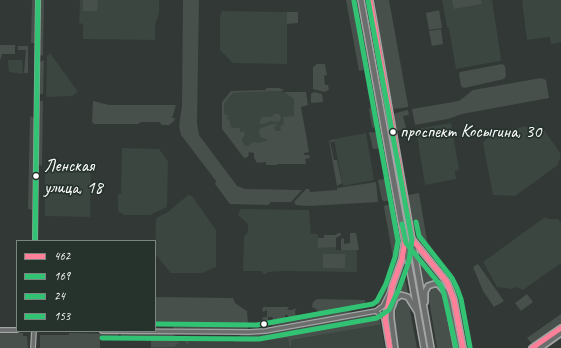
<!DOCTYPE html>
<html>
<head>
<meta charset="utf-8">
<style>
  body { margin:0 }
  #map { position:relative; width:561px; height:348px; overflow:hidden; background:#323835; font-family:Caveat,sans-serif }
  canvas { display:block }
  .legend { position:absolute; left:16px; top:240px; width:140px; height:92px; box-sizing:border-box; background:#26332d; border:1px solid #7d8581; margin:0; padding:5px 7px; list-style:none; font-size:12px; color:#fff }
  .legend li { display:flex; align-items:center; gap:8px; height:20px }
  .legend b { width:20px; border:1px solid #7d8581 }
</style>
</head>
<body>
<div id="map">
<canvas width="561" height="348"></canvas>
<ul class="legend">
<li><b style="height:5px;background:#ff8098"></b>462</li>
<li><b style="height:5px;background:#32c273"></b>169</li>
<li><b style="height:5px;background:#32c273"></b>24</li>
<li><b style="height:5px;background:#32c273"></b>153</li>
</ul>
</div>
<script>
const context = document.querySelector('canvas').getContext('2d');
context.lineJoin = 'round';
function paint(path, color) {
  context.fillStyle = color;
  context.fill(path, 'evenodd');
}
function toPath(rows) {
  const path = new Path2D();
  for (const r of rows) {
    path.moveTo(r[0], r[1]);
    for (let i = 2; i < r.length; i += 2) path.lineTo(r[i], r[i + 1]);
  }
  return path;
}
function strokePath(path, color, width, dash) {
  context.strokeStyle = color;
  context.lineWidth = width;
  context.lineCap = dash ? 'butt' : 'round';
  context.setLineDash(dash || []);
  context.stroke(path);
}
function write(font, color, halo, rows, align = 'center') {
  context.font = font + ' Caveat,sans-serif';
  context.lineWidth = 3.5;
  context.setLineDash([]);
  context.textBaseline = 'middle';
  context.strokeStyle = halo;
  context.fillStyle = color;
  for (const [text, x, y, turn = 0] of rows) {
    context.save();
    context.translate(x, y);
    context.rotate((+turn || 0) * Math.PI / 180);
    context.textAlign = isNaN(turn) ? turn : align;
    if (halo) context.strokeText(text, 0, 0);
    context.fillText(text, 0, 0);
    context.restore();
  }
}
paint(toPath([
  [80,0,159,0,159,13,155,25,155,40,83,39,83,24,79,23],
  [442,0,492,0,501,59,500,61,456,69,449,29,447,27],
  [523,0,561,0,561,42,551,44,550,37,527,40,522,1],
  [222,11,287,12,287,64,233,63,220,50,220,16],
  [50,53,78,92,72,96,46,97,47,56],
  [8,60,22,60,23,74,9,72],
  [281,91,297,97,298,134,249,151,224,129,224,104,233,93],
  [451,123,459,170,455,171,456,179,425,185,416,129],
  [534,125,544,130,561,154,558,165,515,196,493,195,483,143,493,132],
  [366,133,374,180,343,186,334,139],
  [122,148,159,149,168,161,167,207,150,215,124,215,118,211,118,194,121,194],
  [78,163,91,164,90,217,45,216,45,170,77,170],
  [188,195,192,196,216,230,216,267,202,273,171,273,155,254,156,218,168,212],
  [241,209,309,210,311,234,318,234,318,238,336,238,336,250,357,250,357,272,284,271,268,272,266,274,263,274,261,271,243,271,244,237,248,232,248,224,238,215],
  [545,217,549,219,558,219,561,223,561,263,523,290,517,287,512,289,497,287,483,262],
  [379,325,381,326,385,348,151,348,151,347,170,347,177,345,179,341,184,341,188,346,188,340,252,342,288,338,289,347,291,346,292,340]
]), '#3b4640');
paint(toPath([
  [32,0,35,0,35,43,31,43],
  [41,0,44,0,43,56,40,55],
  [83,0,98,0,97,11,83,11],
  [183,0,199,0,197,123,199,135,237,186,245,189,302,190,291,202,271,202,268,205,230,204,215,184,216,181,181,135,179,126,182,106],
  [346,0,355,0,369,69,359,71],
  [375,0,389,0,408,105,408,107,395,109,393,108,377,18],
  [452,0,481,0,482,4,454,9],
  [439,10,442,28,429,30,426,13],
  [287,12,298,12,298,23,287,24],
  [441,29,443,44,432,46,429,31],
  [0,45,15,45,15,54,2,54,0,61],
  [18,46,28,46,28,73,24,73,26,50,18,50],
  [44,60,43,94,40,94,40,62],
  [317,64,325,64,327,75,324,76,325,85,328,85,329,90,324,92,313,89,313,67],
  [502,64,505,66,506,76,504,79,464,88,461,86,459,74,460,72],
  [541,78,546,80,549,98,462,114,448,119,415,125,412,109,459,101,473,90],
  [371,79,379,124,374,128,372,127,369,110,370,107,374,105,370,81],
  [266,88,279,88,284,90,281,91,233,93,224,104,224,114,229,116,226,118,230,121,230,124,232,128,240,128,240,132,244,132,245,134,243,138,241,139,243,141,242,142,245,144,244,146,248,146,253,142,257,143,267,141,266,139,260,137,259,130,261,128,269,125,276,124,277,125,274,127,276,131,279,131,281,130,280,127,284,123,283,117,294,116,294,99,284,92,306,92,308,105,301,107,309,152,304,153,304,155,309,155,310,158,305,159,306,164,278,164,277,165,266,165,266,162,257,163,254,158,254,153,249,152,248,157,244,158,222,129,222,102,231,91,266,90],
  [314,92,322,94,323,102,311,103,311,94],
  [39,101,43,101,42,166,39,165],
  [93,101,109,105,176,105,172,118,175,118,174,121,169,125,162,125,159,122,141,122,138,124,94,124,92,122],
  [408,110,409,115,403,116,406,128,407,129,397,131,394,115,396,113],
  [274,114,279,114,281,117,280,121,277,122,270,121,264,124,260,124,260,121,262,117,272,117],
  [30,116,34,118,33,210,28,209],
  [369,132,380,133,383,148,373,149],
  [334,139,335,141,330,142,334,160,337,160,342,183,337,186,329,141],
  [388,178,392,201,384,201,382,200,378,180],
  [376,182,378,202,309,206,296,205,294,202,306,189,309,189,310,192,337,190,337,188],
  [419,193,430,258,451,284,454,290,453,290,420,245,417,240,408,195],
  [385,205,393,205,399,239,399,253,397,265,383,303,376,308,394,263,384,207],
  [339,233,341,233,341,235,336,238,336,247,318,248,318,238,324,238,324,235,335,235],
  [350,233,356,233,359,250,341,250,341,239,344,238,344,244,350,243],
  [323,254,345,254,345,268,323,268],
  [420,259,421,259,442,282,446,289,437,282,430,282,424,285],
  [478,264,504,301,494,307,483,291,473,267],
  [403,269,408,293,398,294,391,301],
  [434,287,439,289,444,298,454,348,437,348,428,294,430,289],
  [527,294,533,302,521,311,515,303],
  [155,297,233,298,235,303,247,311,248,324,155,323],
  [317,299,365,300,365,305,319,313,316,309,312,307,313,302],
  [401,299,406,300,409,305,417,348,399,348,395,318,396,304],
  [263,307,289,307,287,310,291,310,297,308,295,311,296,318,288,319,288,315,285,315,285,319,272,322,273,317,268,317,268,322,263,323,262,319,263,317,267,317,267,310,263,312,262,310],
  [349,310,350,313,273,326,272,324],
  [375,314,379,317,381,326,379,325,292,340,291,346,289,347,288,338,252,342,234,342,240,335,265,333],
  [561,314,561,324,533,344,531,343,527,338],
  [173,327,248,327,248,329,173,329],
  [0,332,23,333,23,336,27,336,28,348,0,348],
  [69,333,118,334,118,339,100,339,100,348,40,348,40,335,69,335],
  [121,334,173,334,177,337,179,341,178,344,174,347,152,347,151,348,147,348,151,348,151,339,121,339],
  [185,337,227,337,229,341,189,340,188,346,184,341]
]), '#47504b');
const street = toPath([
  [35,241,38,0],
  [376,311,385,319],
  [0,330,17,330],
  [102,331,249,332,265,331,376,311,383,306,390,292],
  [33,348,34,331]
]);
const secondary = toPath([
  [412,239,447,282,451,291,454,300,463,348],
  [425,302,425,292,428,286,434,284,438,284,441,287,445,292,448,301,457,348],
  [390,348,385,319,392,287,402,259,404,244],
  [395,348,391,318,391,310,395,299,401,295,408,297,416,310],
  [532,348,561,328],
  [540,348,561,333]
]);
const primary = toPath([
  [361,0,424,348],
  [370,0,431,348]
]);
strokePath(street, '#a3a5a4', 6);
strokePath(secondary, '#a3a5a4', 8);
strokePath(primary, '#a3a5a4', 8);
strokePath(street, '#6b6e6d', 3.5);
strokePath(secondary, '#6b6e6d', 4.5);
strokePath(primary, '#6b6e6d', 5);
strokePath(toPath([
  [370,0,412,239,447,282,454,300,463,348],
  [390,348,385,319,392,287,402,259,405,241,402,226],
  [532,348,561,328]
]), '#ff8098', 5);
strokePath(toPath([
  [402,224,406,243,441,286,444,294,456,348],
  [102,338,259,339,377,318,389,310,399,289,409,261,412,240,368,0]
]), '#32c273', 5);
strokePath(toPath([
  [416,222,419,236,452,278,457,288,461,299,470,347],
  [155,324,257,325,373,304,377,301,386,284,395,257,398,241,354,1]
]), '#32c273', 5);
strokePath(toPath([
  [35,241,38,0]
]), '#32c273', 5);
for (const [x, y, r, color] of [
  [393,132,3.5,"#fff"],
  [36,176,3.5,"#fff"],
  [264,324,3.5,"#fff"]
]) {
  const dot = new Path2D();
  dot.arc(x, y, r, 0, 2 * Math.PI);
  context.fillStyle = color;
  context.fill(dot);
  strokePath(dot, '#26332d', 1.5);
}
write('18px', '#fff', '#26332d', [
  ["проспект Косыгина, 30",400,132],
  ["Ленская",44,166],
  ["улица, 18",44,188]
], 'left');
</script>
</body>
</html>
